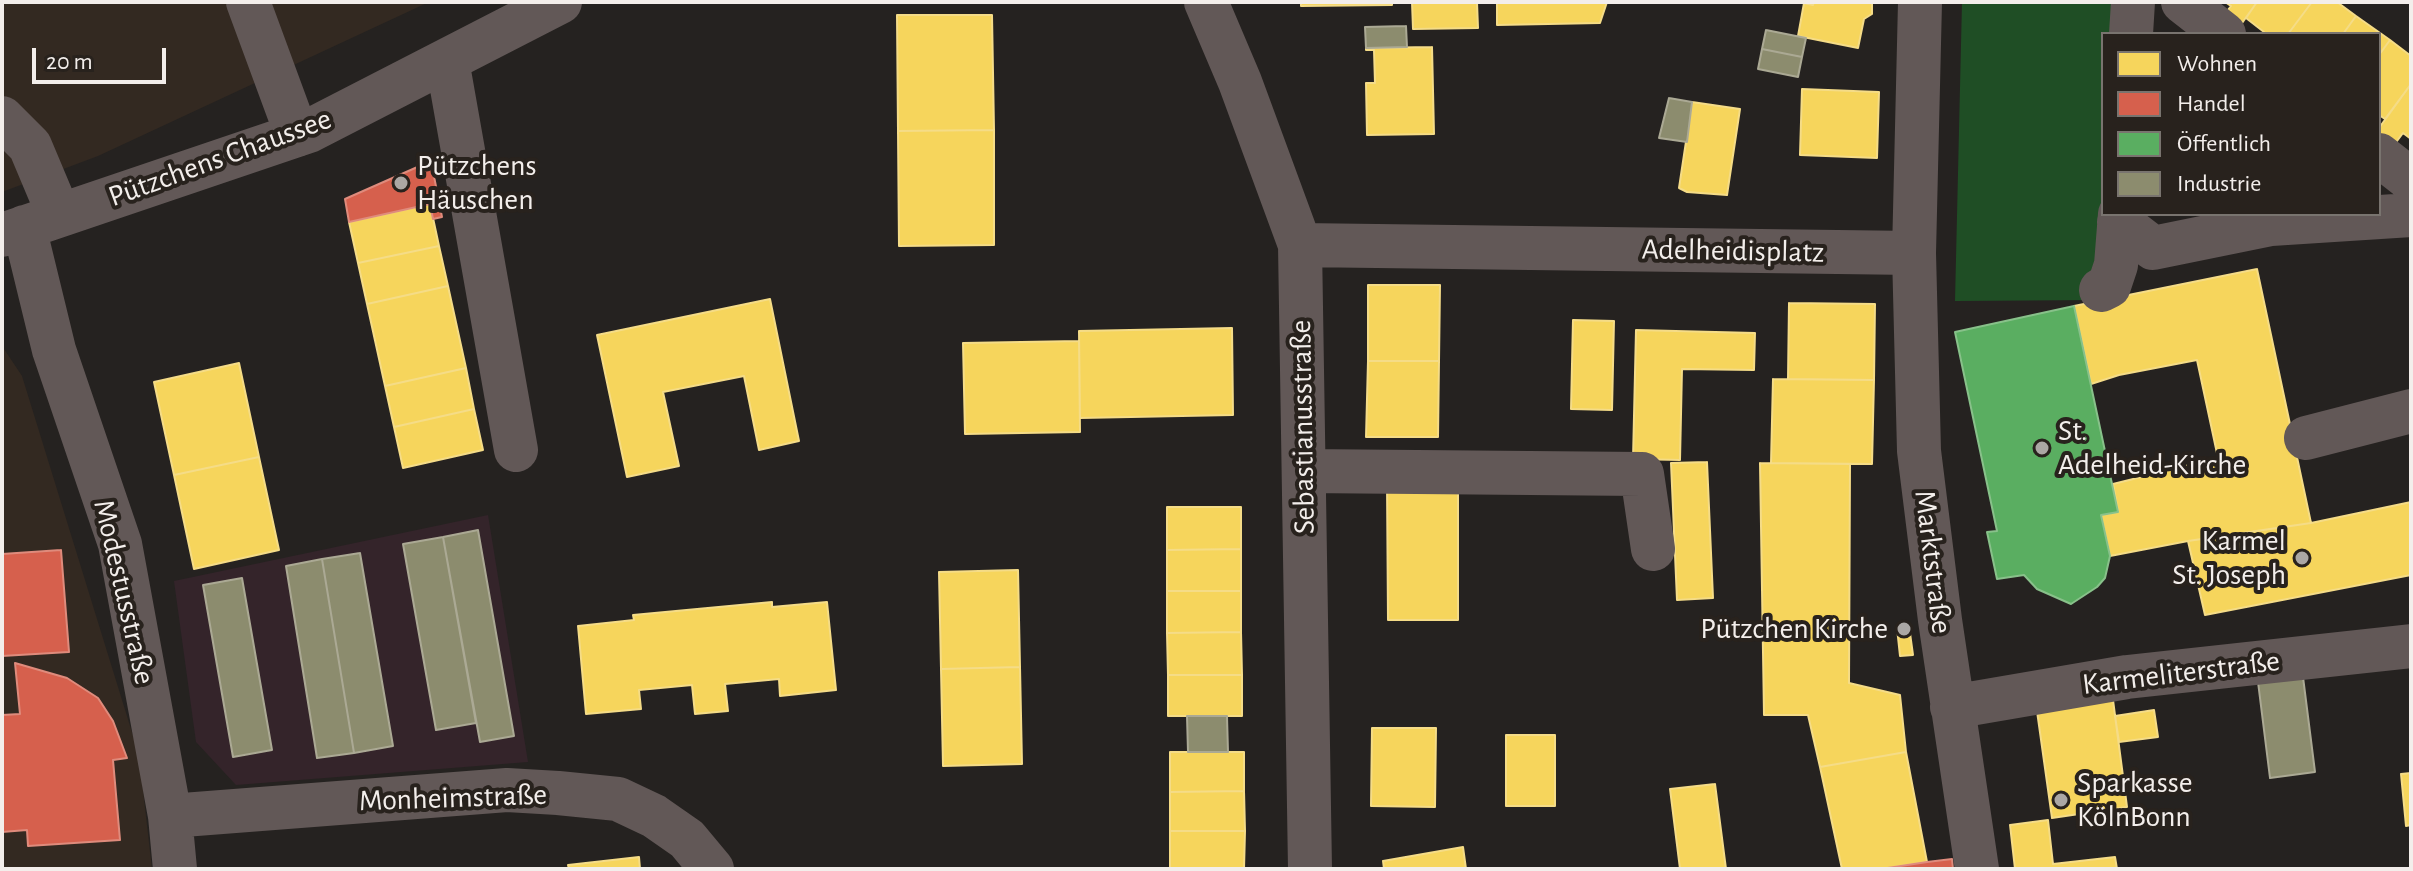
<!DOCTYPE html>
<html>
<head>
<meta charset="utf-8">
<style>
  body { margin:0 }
  #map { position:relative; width:2413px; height:871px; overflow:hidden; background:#252220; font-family:"Alegreya Sans",sans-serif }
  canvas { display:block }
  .frame { position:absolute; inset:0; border:4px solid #f3eeeb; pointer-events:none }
  .legend { position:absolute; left:2101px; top:32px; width:280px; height:184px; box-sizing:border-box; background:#28221d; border:2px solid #79746f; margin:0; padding:10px 14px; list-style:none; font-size:24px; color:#f3eeeb }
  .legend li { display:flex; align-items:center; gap:16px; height:40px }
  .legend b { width:40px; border:2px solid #79746f }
  .scale { position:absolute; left:32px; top:48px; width:134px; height:36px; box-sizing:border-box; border:4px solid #f3eeeb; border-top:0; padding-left:10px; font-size:24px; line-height:28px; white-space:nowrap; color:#f3eeeb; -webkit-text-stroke:6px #28221d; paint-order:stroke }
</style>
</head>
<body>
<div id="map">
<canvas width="2413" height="871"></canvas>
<div class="frame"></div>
<ul class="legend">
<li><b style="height:22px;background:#f6d55c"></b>Wohnen</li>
<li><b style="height:22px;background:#d6604d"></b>Handel</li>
<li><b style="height:22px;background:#5aae61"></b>Öffentlich</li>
<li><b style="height:22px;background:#8c8c6e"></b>Industrie</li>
</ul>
<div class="scale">20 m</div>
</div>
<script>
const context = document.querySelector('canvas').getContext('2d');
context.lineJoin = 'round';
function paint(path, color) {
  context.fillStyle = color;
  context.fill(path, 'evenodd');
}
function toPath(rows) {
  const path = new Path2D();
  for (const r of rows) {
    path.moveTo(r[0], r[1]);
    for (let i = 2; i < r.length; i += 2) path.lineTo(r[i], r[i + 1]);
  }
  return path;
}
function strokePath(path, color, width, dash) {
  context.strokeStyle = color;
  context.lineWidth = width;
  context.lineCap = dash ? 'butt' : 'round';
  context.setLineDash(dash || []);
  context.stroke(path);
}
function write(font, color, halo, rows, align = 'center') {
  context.font = font + ' "Alegreya Sans",sans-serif';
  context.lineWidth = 8;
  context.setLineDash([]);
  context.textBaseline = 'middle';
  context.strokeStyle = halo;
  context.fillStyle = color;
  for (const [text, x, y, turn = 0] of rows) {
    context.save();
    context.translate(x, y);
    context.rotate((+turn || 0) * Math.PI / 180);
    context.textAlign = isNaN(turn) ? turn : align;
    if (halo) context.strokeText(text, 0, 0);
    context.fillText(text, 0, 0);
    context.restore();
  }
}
paint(toPath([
  [2,2,429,2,98,156,2,192],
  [2,346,22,376,139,755,152,869,2,869]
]), '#332921');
paint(toPath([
  [488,515,528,762,236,785,196,742,174,581]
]), '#34242a');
paint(toPath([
  [1962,2,2116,2,2114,34,2103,34,2103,214,2097,300,1955,301]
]), '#1f4e25');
const homes = toPath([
  [1301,2,1392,2,1392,5,1301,6,1301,2],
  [1412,2,1477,2,1478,28,1413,29,1412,2],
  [1497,2,1607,2,1600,23,1497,25,1497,2],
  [1814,2,1872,2,1872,14,1864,19,1858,48,1798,36,1804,3,1813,5,1814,2],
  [2225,2,2257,2,2235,33,2219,21,2231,6,2225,2],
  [2257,2,2312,2,2288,34,2263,34,2264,32,2246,18,2257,2],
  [2312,2,2337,2,2356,16,2343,34,2288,34,2312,2],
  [897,15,992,15,994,130,898,131,897,15],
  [2356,16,2390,40,2379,55,2379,34,2343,34,2356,16],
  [2390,40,2411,56,2411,84,2385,119,2379,115,2379,55,2390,40],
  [1432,47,1434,134,1367,135,1366,83,1375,83,1374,50,1366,50,1366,48,1432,47],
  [2411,84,2411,139,2403,133,2391,149,2379,141,2379,128,2411,84],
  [1802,89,1879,92,1877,158,1800,155,1802,89],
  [1692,102,1740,109,1727,195,1687,192,1679,188,1692,102],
  [994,130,994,245,899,246,898,131,994,130],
  [430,204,439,246,358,263,349,222,430,204],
  [439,246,448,286,367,304,358,263,439,246],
  [2257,269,2311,523,2188,541,2110,556,2101,515,2118,512,2113,484,2218,458,2197,360,2119,375,2091,384,2074,306,2257,269],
  [1368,285,1440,285,1439,361,1368,361,1368,285],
  [448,286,466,368,385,386,367,304,448,286],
  [770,299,799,441,759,450,744,376,663,392,679,466,627,477,597,335,770,299],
  [1789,303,1875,304,1874,380,1788,379,1789,303],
  [1573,320,1614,321,1612,410,1571,409,1573,320],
  [1232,328,1233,415,1080,418,1079,331,1232,328],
  [1636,330,1755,333,1754,370,1682,369,1680,460,1633,459,1636,330],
  [1079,341,1080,432,965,434,963,343,1079,341],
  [1368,361,1439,361,1438,437,1366,437,1368,361],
  [239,363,259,457,174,475,154,382,239,363],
  [466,368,474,409,394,427,385,386,466,368],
  [1773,379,1874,380,1872,464,1771,463,1773,379],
  [474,409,483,450,403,468,394,427,474,409],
  [259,457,279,550,194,569,174,475,259,457],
  [1707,462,1713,598,1677,600,1671,463,1707,462],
  [1760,463,1850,464,1849,683,1900,695,1906,752,1820,767,1808,715,1764,715,1760,463],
  [1387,483,1458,483,1458,620,1388,620,1387,483],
  [2411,502,2411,575,2205,615,2188,541,2311,523,2411,502],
  [1167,507,1241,507,1241,549,1167,550,1167,507],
  [1241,549,1241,591,1167,591,1167,550,1241,549],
  [1018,570,1020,667,941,669,939,572,1018,570],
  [1167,591,1241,591,1241,632,1167,633,1167,591],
  [772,602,772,607,827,602,836,690,780,696,779,679,725,684,728,711,695,714,692,685,639,690,641,709,586,714,578,626,634,620,633,615,772,602],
  [1909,626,1913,655,1900,656,1897,628,1909,626],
  [1241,632,1242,675,1168,675,1167,633,1241,632],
  [1020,667,1022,764,943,766,941,669,1020,667],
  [1168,675,1242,675,1242,716,1168,716,1168,675],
  [2113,700,2127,807,2052,818,2037,711,2113,700],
  [2154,710,2158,737,2119,742,2115,716,2154,710],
  [1372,728,1436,728,1435,807,1371,806,1372,728],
  [1506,735,1555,735,1555,806,1506,806,1506,735],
  [1170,752,1244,752,1244,791,1170,792,1170,752],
  [1906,752,1927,862,1881,869,1842,869,1820,767,1906,752],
  [2411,773,2411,825,2406,826,2401,774,2411,773],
  [1715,784,1726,869,1680,869,1670,789,1715,784],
  [1244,791,1245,831,1170,831,1170,792,1244,791],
  [2048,820,2053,864,2115,857,2117,869,2015,869,2010,825,2048,820],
  [1170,831,1245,831,1244,869,1170,869,1170,831],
  [1463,847,1466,869,1384,869,1383,861,1463,847],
  [639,857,640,869,569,869,568,865,639,857]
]);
paint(homes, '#f6d55c');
strokePath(homes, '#f5dc87', 2);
const shops = toPath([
  [431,161,442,217,433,219,430,204,349,222,345,199,431,161],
  [61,550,69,652,2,656,2,554,61,550],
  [15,663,67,678,98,698,113,721,127,758,113,760,120,840,28,846,27,830,2,832,2,715,20,714,15,663],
  [1952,859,1953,869,1881,869,1927,862,1952,859]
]);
paint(shops, '#d6604d');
strokePath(shops, '#df8b7c', 2);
const public = toPath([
  [2074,306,2118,512,2101,515,2110,556,2105,578,2097,587,2071,604,2037,589,2024,575,1997,579,1987,532,1997,531,1955,332,2074,306]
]);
paint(public, '#5aae61');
strokePath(public, '#88c18a', 2);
const industry = toPath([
  [1406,26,1407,47,1366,48,1365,27,1406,26],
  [1766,30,1806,38,1802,57,1762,49,1766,30],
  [1762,49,1802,57,1798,77,1758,69,1762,49],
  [1669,98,1692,102,1687,142,1659,138,1669,98],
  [478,530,514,736,480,742,443,537,478,530],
  [443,537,476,723,436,730,403,544,443,537],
  [360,553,393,746,354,753,322,559,360,553],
  [322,559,354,753,317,758,286,566,322,559],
  [242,578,272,750,233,757,203,585,242,578],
  [2303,677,2315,772,2270,778,2258,682,2303,677],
  [1187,716,1227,716,1228,752,1188,752,1187,716]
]);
paint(industry, '#8c8c6e');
strokePath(industry, '#aba994', 2);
strokePath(toPath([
  [248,2,297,135],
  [1206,2,1240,82,1300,245,1310,869],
  [1920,2,1914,253,1919,451,1940,620,1977,869],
  [2183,2,2224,34],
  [2131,34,2133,2],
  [447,60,516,450],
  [2,118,30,146,59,215],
  [2379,155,2411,180],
  [2119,222,2153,248,2271,224,2411,215],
  [24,227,54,350,120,544,170,816,175,869],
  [2,235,309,131,560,2],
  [1300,245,1914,253],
  [2101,290,2109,286,2116,265,2120,214],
  [2306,438,2411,411],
  [1304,471,1642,474,1653,549],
  [1952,707,2127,677,2411,646],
  [170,816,507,790,558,793,618,799,654,816,687,839,712,869]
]), '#625857', 44);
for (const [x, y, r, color] of [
  [401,183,8,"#aba7a4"],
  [2042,448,8,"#aba7a4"],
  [2302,558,8,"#aba7a4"],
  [1904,629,8,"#aba7a4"],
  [2061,800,8,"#aba7a4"]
]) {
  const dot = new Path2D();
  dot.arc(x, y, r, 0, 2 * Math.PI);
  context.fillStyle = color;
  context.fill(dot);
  strokePath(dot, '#28221d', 3);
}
write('30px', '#f3eeeb', '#28221d', [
  ["Pützchens Chaussee",220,158,-20],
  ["Adelheidisplatz",1733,251,1],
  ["Sebastianusstraße",1303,427,-91],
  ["Marktstraße",1933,562,83],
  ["Modestusstraße",124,592,77],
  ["Karmeliterstraße",2181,673,-7],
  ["Monheimstraße",453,798,-2]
]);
write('30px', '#f3eeeb', '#28221d', [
  ["Pützchens",417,166],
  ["Häuschen",417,200],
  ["St.",2058,431],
  ["Adelheid-Kirche",2058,465],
  ["Karmel",2286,541,"right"],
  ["St. Joseph",2286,575,"right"],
  ["Pützchen Kirche",1888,629,"right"],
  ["Sparkasse",2077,783],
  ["KölnBonn",2077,817]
], 'left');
</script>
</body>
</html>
